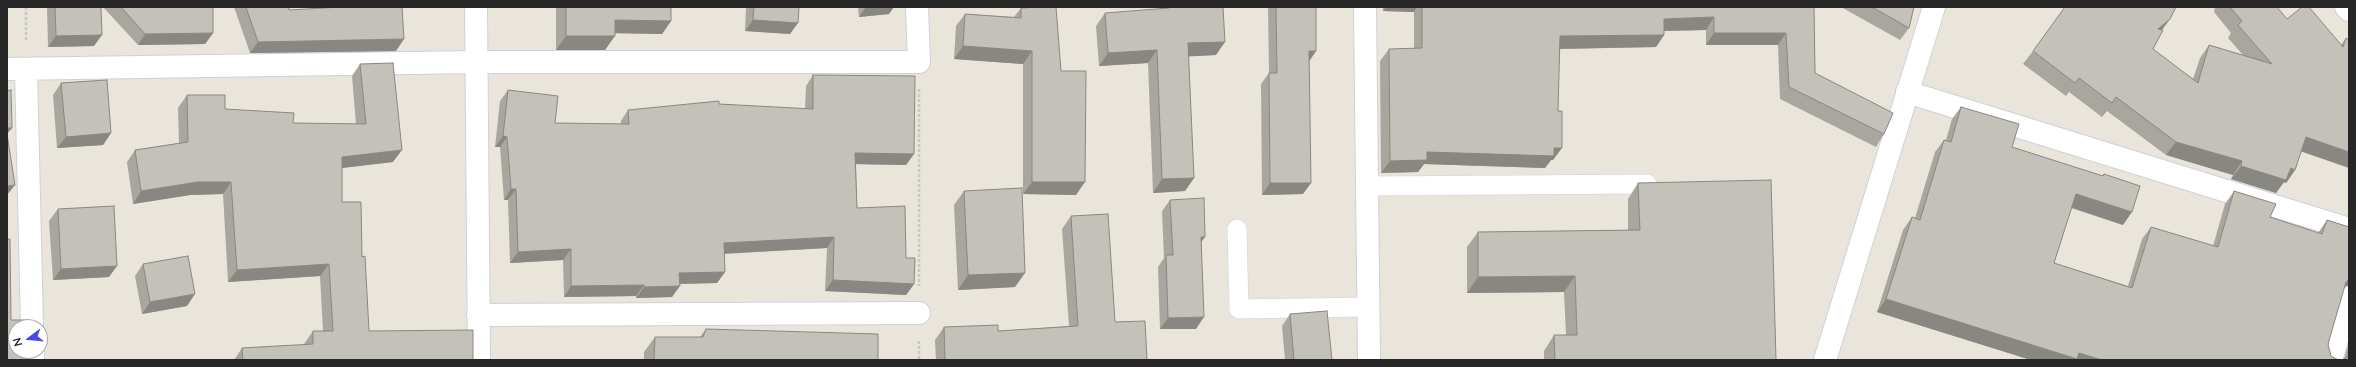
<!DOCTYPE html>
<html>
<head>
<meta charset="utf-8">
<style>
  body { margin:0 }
  #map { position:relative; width:2356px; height:367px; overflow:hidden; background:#e9e5da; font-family:Lato,sans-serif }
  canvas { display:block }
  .frame { position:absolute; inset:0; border:8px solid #272727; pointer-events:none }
  .north { position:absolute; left:8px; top:319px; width:40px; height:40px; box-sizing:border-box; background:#fff; border:1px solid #a9a9a9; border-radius:50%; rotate:254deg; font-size:11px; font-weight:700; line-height:16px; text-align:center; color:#272727 }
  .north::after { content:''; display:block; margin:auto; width:14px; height:18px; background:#4748e8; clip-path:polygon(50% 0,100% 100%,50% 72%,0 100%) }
</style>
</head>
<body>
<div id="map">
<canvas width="2356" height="367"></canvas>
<div class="frame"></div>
<div class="north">N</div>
</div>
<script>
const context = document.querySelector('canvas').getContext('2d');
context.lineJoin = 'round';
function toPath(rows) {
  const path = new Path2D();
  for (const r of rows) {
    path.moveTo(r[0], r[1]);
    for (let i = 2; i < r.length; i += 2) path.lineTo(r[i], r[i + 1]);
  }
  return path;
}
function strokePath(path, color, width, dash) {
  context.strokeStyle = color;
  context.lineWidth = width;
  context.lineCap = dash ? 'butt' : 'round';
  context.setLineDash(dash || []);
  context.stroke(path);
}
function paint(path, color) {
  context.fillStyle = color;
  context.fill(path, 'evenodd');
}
const service = toPath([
  [1368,186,1647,184],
  [1237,229,1239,309,1367,307]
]);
const minor = toPath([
  [476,7,479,360],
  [1365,7,1369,360],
  [7,69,477,62,919,62,917,7],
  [26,69,32,327],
  [1907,92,2349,229],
  [478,315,919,313],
  [33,351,33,360],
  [2331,360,2349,298]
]);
const tertiary = toPath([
  [2346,7,2349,10],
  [1825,360,1934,7]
]);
strokePath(service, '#cfd0df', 20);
strokePath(minor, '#cfd0df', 24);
strokePath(tertiary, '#cfd0df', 24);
strokePath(toPath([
  [26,7,26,41],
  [919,89,919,286],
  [919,341,919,360]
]), '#c7c7c7', 2.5, [3, 2]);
strokePath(service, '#fff', 19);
strokePath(minor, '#fff', 22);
strokePath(tertiary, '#fff', 22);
paint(toPath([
  [47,7,101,7,94,46,48,47],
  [103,7,213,7,213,33,205,44,138,45],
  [234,7,289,7,289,10,396,51,250,53],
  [556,7,671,7,671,21,662,34,615,33,605,50,556,50],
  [746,7,799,7,790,34,745,31],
  [858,7,894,7,889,14,859,17],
  [1159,7,1223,7,1216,55,1188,56,1194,178,1185,191,1153,193,1148,63,1099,66,1096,26,1105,13,1159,9],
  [1268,7,1316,7,1316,51,1309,61,1303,194,1262,195,1261,84,1269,73],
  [1383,7,1814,7,1815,73,1884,134,1876,147,1780,99,1778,45,1706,45,1706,30,1664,31,1664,35,1656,47,1560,49,1553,160,1551,160,1545,168,1424,164,1418,172,1381,173,1380,61,1389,49,1414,49,1414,12,1383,11],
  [1841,7,1914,7,1909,28,1900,40],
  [2215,7,2277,7,2287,19,2341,45,2346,38,2349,40,2301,152,2295,170,2286,183,2284,182,2276,193,2231,179,2233,175,2166,155,2107,111,2102,117,2069,92,2066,96,2023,64,2033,51,2170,19,2162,30,2153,49,2193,79,2200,58,2209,45,2243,55,2228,38,2231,33,2214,12],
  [1021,8,1061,71,1076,195,1023,194,1023,64,954,59,956,26,965,14,1014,17],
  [360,64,393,162,342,168,342,202,362,257,369,331,473,360,234,360,242,348,304,345,304,344,313,331,323,331,320,276,228,282,223,194,190,195,133,204,127,162,135,150,179,143,178,108,187,95,225,109,293,123,356,124,352,76],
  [813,75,914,154,906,165,856,164,857,208,906,258,914,284,906,295,825,291,827,248,724,254,725,272,717,283,680,284,672,297,636,298,636,296,564,297,563,260,510,263,508,200,504,200,500,147,495,147,500,101,508,90,555,123,621,124,621,121,628,110,719,104,805,109,806,86],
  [61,83,111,133,103,145,57,148,53,95],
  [1961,107,2012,147,2102,176,2104,174,2123,225,2071,208,2054,263,2128,286,2142,239,2151,227,2213,246,2225,204,2234,191,2270,217,2318,233,2327,220,2349,227,2349,286,2346,286,2344,287,2328,344,2331,356,2336,359,2342,360,2344,359,2349,343,2349,360,2031,360,1877,312,1903,230,1912,217,1915,218,1935,152,1944,140,1946,140,1952,119],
  [1638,183,1776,360,1544,360,1544,351,1554,335,1566,335,1564,292,1467,293,1467,247,1478,232,1628,230,1628,199],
  [964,191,1015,287,958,290,954,205],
  [1170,200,1196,329,1160,329,1158,267,1164,258,1162,211],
  [58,209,109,277,53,280,49,221],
  [1071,216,1115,322,1147,360,936,360,935,340,944,327,998,331,1069,326,1062,229],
  [143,264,187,306,142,314,135,276],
  [1290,314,1331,360,1285,360,1282,326],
  [706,329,878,360,644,360,644,352,655,337,700,337]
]), '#a9a6a0');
paint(toPath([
  [866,7,894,7,889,14,859,17],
  [1386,7,1417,7,1414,12,1383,11],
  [1714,17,1706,30,1655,31,1664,19],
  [2170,19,2160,32,2158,29],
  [615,20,671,21,662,34,605,33],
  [753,20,798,23,790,34,745,31],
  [213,33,205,44,138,45,145,34],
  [1714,33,1786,33,1778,45,1706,45],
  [102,35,94,46,48,47,56,36],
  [1664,35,1656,47,1551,49,1560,36],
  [566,36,615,36,605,50,556,50],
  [404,39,396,51,250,53,258,42],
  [1225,42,1216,55,1179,57,1188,43],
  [963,46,1032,51,1023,64,954,59],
  [1157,50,1148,63,1099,66,1108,53],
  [1309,51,1316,51,1308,63],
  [7,128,12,128,7,134],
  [111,133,103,145,57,148,66,137],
  [503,136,507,137,500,147,495,147],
  [2306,137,2349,152,2349,168,2297,150],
  [2176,142,2242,161,2233,175,2166,155],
  [1554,148,1562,148,1553,160,1551,160,1545,168,1424,164,1418,172,1381,173,1390,161,1427,152],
  [402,150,393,162,333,169,342,157],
  [855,153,914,154,906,165,848,164],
  [2241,166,2291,168,2295,170,2286,183,2284,182,2276,193,2231,179],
  [1194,178,1185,191,1153,193,1162,179],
  [198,182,231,182,223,194,190,195,133,204,141,191],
  [1032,182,1085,182,1076,195,1023,194],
  [1270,183,1311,183,1303,194,1262,195],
  [15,185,7,195,7,186],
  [511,189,516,189,508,200,504,200],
  [2076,194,2132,212,2123,225,2067,206],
  [834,237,827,248,716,254,724,243],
  [1201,237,1205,237,1197,248],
  [571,249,563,260,510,263,518,252],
  [329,264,320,276,228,282,237,270],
  [117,266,109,277,53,280,61,269],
  [725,272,717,283,672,284,679,273],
  [1025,273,1015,287,958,290,968,275],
  [1575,276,1564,292,1467,293,1478,277],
  [2349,279,2349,286,2346,286,2337,295,2346,282],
  [833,280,914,284,906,295,825,291],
  [644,285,636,296,564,297,571,286],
  [680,286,672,297,636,298,644,287],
  [195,294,187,306,142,314,150,302],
  [1886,299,2079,353,2102,360,2031,360,1877,312],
  [1204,317,1196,329,1160,329,1168,318]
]), '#898782');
const building = toPath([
  [55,7,101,7,102,35,56,36,55,7],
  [121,7,213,7,213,33,145,34,121,7],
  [246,7,289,7,289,10,341,7,402,7,404,39,258,42,246,7],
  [566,7,671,7,671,21,615,20,615,36,566,36,566,7],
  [754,7,799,7,798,23,753,20,754,7],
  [1040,7,1056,7,1061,71,1086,71,1085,182,1032,182,1032,51,963,46,965,14,1021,18,1021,8,1040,7],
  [1169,7,1223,7,1225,42,1188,43,1194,178,1162,179,1157,50,1108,53,1105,13,1169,8,1169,7],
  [1276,7,1316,7,1316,51,1309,51,1311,183,1270,183,1269,73,1277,73,1276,7],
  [1422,7,1814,7,1815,73,1893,113,1884,134,1789,87,1786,33,1714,33,1714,17,1664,19,1664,35,1560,36,1558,111,1562,111,1562,148,1554,148,1554,156,1427,152,1427,160,1390,161,1389,49,1422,48,1422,7],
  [1872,7,1914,7,1909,28,1872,7],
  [2065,7,2176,7,2170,19,2158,29,2163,30,2153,49,2198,83,2209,45,2272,64,2238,25,2242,21,2230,7,2277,7,2287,19,2302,7,2309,7,2343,47,2346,38,2349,40,2349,152,2306,137,2295,170,2291,168,2286,180,2241,166,2242,161,2176,142,2116,97,2112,103,2079,78,2075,83,2033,51,2065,7],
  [393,63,402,150,342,157,342,202,361,202,362,257,365,256,369,331,473,330,473,360,243,360,242,348,313,344,313,331,333,331,329,264,237,270,231,182,198,182,141,191,135,150,188,142,187,95,225,95,225,109,294,113,293,123,366,124,360,64,393,63],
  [813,75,915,76,914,154,855,153,857,208,905,206,906,258,915,258,914,284,833,280,834,237,724,243,725,272,679,273,680,286,644,287,644,285,571,286,571,249,518,252,516,189,511,189,507,137,503,136,508,90,558,96,555,123,629,124,628,110,719,101,719,104,813,109,813,75],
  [107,80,111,133,66,137,61,83,107,80],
  [11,90,12,128,7,128,7,91,11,90],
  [1961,107,2019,124,2012,147,2103,176,2104,174,2140,186,2132,212,2076,194,2054,263,2132,288,2151,227,2218,247,2234,191,2276,204,2270,217,2322,234,2327,220,2349,227,2349,279,2346,282,2328,344,2331,356,2336,359,2342,360,2348,357,2349,355,2349,360,2102,360,2079,353,2077,359,1886,299,1912,217,1920,220,1944,140,1951,142,1961,107],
  [7,134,15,185,7,186,7,134],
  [1771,180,1776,360,1555,360,1554,335,1577,335,1575,276,1478,277,1478,232,1640,230,1638,183,1771,180],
  [1022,188,1025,273,968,275,964,191,1022,188],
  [1204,198,1205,237,1201,237,1204,317,1168,318,1166,255,1173,255,1170,200,1204,198],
  [114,206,117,266,61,269,58,209,114,206],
  [1108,214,1115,322,1145,321,1147,360,945,360,944,327,998,325,998,331,1078,326,1071,216,1108,214],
  [7,239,10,239,11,320,25,320,25,327,16,327,16,351,25,351,25,360,7,360,7,239],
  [188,256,195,294,150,302,143,264,188,256],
  [1327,311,1332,360,1294,360,1290,314,1327,311],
  [706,329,878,334,878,360,654,360,655,337,703,337,706,329]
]);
paint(building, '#c4c1ba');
strokePath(building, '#898782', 1);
</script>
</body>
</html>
